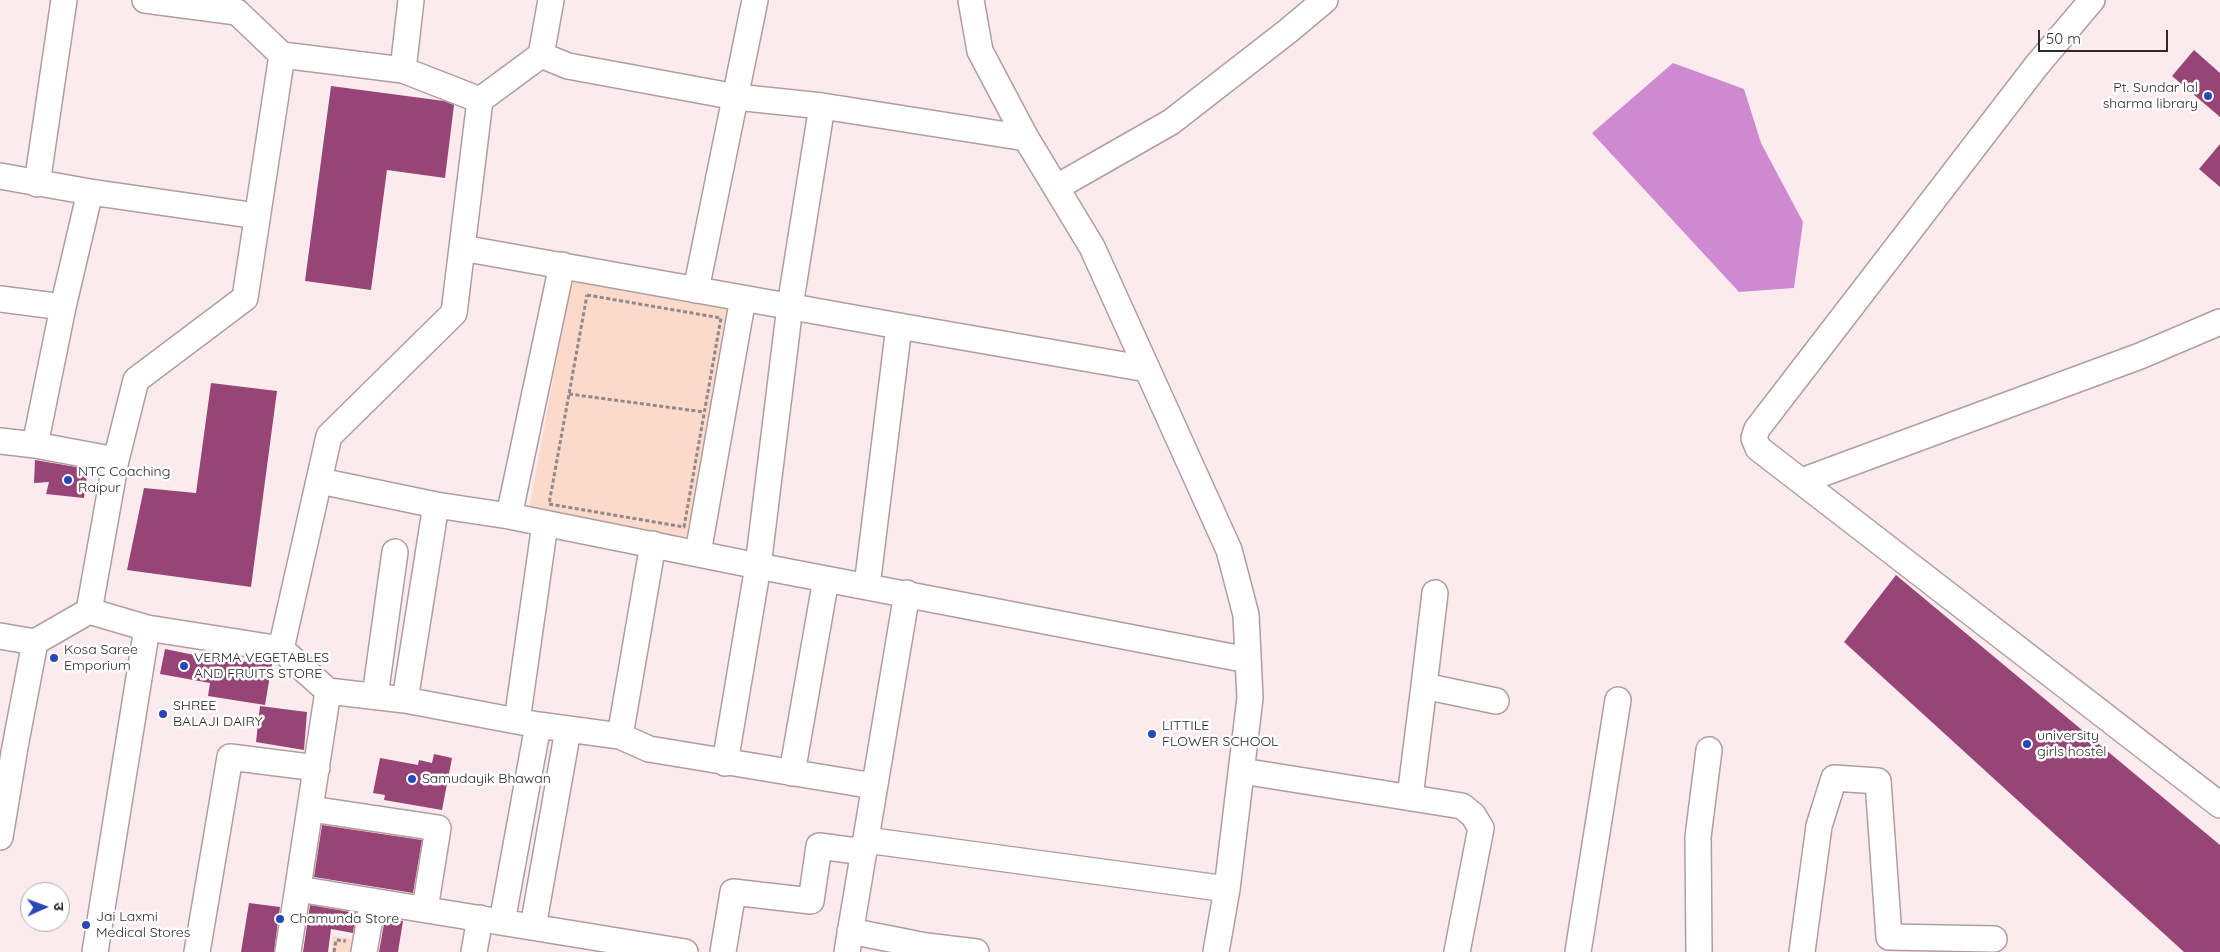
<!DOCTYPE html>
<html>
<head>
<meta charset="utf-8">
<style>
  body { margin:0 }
  #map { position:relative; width:2220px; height:952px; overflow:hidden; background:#fcebee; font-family:Quicksand,"Noto Sans Devanagari",sans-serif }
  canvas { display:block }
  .north { position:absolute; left:20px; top:882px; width:50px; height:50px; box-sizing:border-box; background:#fff; border:1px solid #aca9a9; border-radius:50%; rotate:88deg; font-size:14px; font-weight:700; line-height:20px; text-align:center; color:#2f2829 }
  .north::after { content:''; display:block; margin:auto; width:18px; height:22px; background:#2748b8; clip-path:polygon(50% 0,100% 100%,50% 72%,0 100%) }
  .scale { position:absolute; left:2038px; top:30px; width:130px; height:22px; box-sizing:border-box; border:2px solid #2f2829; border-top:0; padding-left:6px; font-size:15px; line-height:18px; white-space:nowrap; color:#2f2829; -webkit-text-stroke:4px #fff; paint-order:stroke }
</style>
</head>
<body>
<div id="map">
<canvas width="2220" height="952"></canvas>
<div class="north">उ</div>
<div class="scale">50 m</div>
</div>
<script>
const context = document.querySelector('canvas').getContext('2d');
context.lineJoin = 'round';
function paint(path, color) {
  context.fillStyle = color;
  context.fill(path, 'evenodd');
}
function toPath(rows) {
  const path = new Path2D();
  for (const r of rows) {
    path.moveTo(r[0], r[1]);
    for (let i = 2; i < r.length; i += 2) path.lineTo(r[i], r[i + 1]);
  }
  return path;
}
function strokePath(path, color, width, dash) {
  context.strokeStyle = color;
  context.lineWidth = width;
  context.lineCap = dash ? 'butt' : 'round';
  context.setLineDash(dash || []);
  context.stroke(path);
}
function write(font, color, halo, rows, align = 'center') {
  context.font = font + ' Quicksand,sans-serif';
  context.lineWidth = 5;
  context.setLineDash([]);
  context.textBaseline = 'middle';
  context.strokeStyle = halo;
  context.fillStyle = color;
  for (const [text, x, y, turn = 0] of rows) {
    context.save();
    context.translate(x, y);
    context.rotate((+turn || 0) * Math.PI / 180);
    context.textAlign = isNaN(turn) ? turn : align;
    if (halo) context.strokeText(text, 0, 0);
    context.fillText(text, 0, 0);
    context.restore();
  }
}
paint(toPath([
  [572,276,733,306,693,546,528,515],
  [333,936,358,940,356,952,331,952]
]), '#fbdacc');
paint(toPath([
  [1673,63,1744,89,1761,143,1803,222,1794,288,1739,292,1592,133]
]), '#ce89d1');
paint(toPath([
  [2194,50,2220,73,2220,117,2172,76],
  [331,86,444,101,454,105,445,178,387,170,371,290,305,281],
  [2220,144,2220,187,2199,169],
  [211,383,277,391,251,587,127,570,144,488,196,493],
  [35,460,88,469,84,498,46,494,49,482,34,483],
  [1896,575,2220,845,2220,952,2184,952,1844,642],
  [165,649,214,659,272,664,265,705,208,696,210,683,160,674],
  [260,706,307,712,304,750,256,742],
  [434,754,452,758,442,810,384,800,385,795,373,793,380,758,418,765,419,760,432,763],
  [322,825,422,840,413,893,314,877],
  [249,903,280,907,274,952,241,952],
  [310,905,356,913,353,933,331,929,328,952,303,952],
  [385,918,403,921,398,952,379,952]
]), '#974577');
const minor = toPath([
  [971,0,980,51,1026,138,1092,247,1229,550,1239,588,1246,615,1250,698,1227,889,1216,952],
  [2092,0,2037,65,1757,429,1754,438,1758,448,2220,805],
  [282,55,403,70,411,0],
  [541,55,568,66,736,97,822,106,1026,138],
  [403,70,480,100],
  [0,176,90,192,257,216],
  [37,184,64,0],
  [1057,187,1171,122,1288,31,1325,0],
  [462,248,899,326],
  [696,290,755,0],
  [0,299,63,307],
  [0,441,35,445,116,460,89,611,147,628],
  [35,445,63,307,90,192],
  [116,460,136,380,245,298,282,55,237,12,145,0],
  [320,481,436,505,509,516,758,566,1248,660],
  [1802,481,2140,356,2220,322],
  [509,516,562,265],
  [698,553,743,298],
  [867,586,899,326,1147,369],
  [0,636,35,642],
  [281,649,328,691,288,952],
  [1424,686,1435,593],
  [328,691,405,700,538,725,620,736,649,749,874,786],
  [375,696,395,552],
  [405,700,436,505],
  [517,721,545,524],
  [620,736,653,544],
  [725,763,758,566,790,306,822,106],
  [1242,771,1462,806,1473,815,1481,828,1457,952],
  [792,773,826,579],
  [1410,797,1424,686,1496,701],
  [311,809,438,828,425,909],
  [0,837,15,747,35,642,89,611],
  [866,840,1227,889],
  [298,889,685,952],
  [502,922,538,725],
  [533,927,568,730],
  [850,931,926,946,976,952],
  [95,952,147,628,281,649,329,436,454,313,480,100,541,55,551,0],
  [197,952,230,757,317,768],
  [364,952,373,901],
  [474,952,480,918],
  [723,952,733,892,811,901,819,846,864,852],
  [847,952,907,593],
  [1578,952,1618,700],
  [1699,952,1698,837,1709,750],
  [1802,952,1819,826,1834,778,1878,781,1889,937,1994,939]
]);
strokePath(minor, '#b19da1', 28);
strokePath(toPath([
  [587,295,721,318,684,527,549,504,587,295],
  [569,394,704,412],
  [334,952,336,940,346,941]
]), '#928789', 3, [4, 2.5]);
strokePath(minor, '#fff', 25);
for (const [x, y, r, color] of [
  [2208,96,5,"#2748b8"],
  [68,480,5,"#2748b8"],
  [54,658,5,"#2748b8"],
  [184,666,5,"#2748b8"],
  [163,714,5,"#2748b8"],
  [1152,734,5,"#2748b8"],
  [2027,744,5,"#2748b8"],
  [412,779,5,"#2748b8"],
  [280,919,5,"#2748b8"],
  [86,925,5,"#2748b8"]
]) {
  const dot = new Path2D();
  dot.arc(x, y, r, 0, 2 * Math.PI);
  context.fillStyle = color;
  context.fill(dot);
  strokePath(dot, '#fff', 2);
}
write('14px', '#2f2829', '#fff', [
  ["Pt. Sundar lal",2198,88,"right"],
  ["sharma library",2198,104,"right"],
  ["NTC Coaching",78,472],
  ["Raipur",78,488],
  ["Kosa Saree",64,650],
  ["Emporium",64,666],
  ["VERMA VEGETABLES",194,658],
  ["AND FRUITS STORE",194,674],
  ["SHREE",173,706],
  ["BALAJI DAIRY",173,722],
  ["LITTILE",1162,726],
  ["FLOWER SCHOOL",1162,742],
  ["university",2037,736],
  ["girls hostel",2037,752],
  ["Samudayik Bhawan",422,779],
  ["Jai Laxmi",96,917],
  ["Medical Stores",96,933],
  ["Chamunda Store",290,919]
], 'left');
</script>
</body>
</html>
